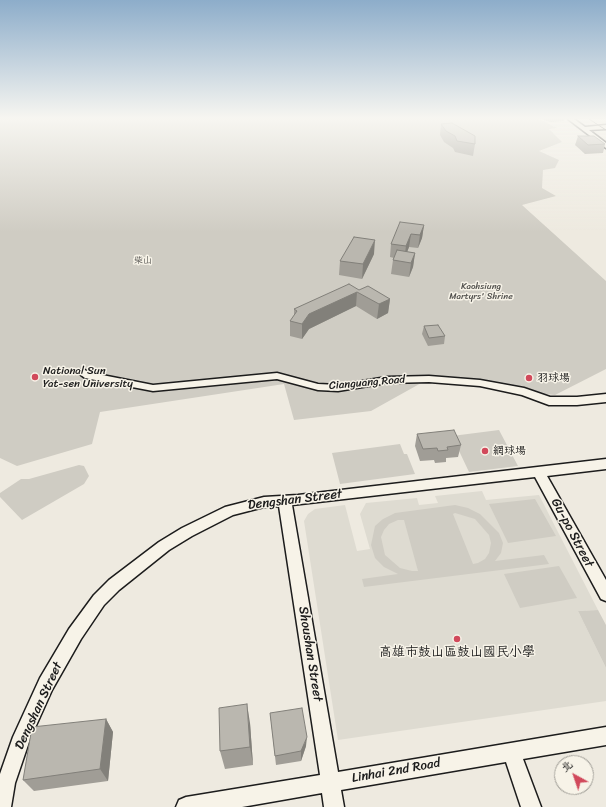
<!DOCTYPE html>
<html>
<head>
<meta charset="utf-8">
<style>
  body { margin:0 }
  #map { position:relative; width:606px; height:807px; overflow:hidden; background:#eeeae0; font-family:Sriracha,"LXGW WenKai TC",sans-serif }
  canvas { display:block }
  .north { position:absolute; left:554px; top:755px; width:40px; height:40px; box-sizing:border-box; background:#f7f3e8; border:1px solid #9f9d96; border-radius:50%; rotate:320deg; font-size:11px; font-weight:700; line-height:16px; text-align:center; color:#1c1c1c }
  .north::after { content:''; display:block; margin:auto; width:14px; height:18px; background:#d1495b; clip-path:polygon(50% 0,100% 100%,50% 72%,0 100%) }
</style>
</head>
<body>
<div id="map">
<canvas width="606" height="807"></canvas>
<div class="north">北</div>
</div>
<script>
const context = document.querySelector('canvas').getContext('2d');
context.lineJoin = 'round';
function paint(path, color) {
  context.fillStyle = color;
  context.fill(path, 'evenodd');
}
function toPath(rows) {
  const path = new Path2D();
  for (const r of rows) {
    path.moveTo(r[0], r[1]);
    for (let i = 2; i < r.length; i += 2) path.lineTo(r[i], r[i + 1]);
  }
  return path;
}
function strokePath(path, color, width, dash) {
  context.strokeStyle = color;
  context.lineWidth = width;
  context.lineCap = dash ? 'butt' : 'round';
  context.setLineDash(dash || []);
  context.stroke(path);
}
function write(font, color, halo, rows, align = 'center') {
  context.font = font + ' Sriracha,"LXGW WenKai TC",sans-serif';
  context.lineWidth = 3;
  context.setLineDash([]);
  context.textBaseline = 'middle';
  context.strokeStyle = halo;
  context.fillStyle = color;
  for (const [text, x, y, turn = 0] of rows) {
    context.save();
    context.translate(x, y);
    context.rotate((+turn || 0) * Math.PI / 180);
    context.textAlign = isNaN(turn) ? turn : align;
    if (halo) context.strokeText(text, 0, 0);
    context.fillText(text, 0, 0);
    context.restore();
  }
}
paint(toPath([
  [482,491,486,500,539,495,598,610,578,611,606,668,606,701,338,740,304,521,308,514,315,509,345,505,357,551,370,549,360,514,366,503,417,498,419,505,438,503,435,496]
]), '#dedbd1');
paint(toPath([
  [0,119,539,119,557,128,549,129,562,142,539,151,559,160,555,168,543,170,542,188,556,196,522,205,606,281,606,369,555,395,423,382,371,411,294,420,284,384,100,412,92,444,17,466,0,458],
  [499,430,518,466,469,472,452,436],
  [400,444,404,454,407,454,415,474,340,484,332,453],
  [79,465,84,466,89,476,84,484,22,520,0,497,0,493,21,479,29,479],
  [535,499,556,536,508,543,489,504],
  [455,505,468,508,480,514,499,533,503,543,501,553,495,561,544,555,549,564,364,587,362,579,398,574,384,567,375,558,371,545,375,526,383,519,395,513],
  [455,513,475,519,489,535,491,543,489,553,485,559,478,563,473,564,453,514],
  [398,520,404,520,418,571,412,571,400,568,385,555,381,537,384,530,389,524],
  [559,566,577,598,520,608,504,574],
  [598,610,606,625,606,668,578,611]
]), '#cfccc3');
const minor = toPath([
  [568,119,574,119,585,127,606,125,606,129,589,130,606,143,606,148,568,119],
  [82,369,92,373,153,385,277,373,318,384,338,385,387,377,429,376,480,380,524,388,550,397,577,397,606,394,606,402,577,405,549,405,522,395,480,386,429,382,387,383,338,391,318,390,277,379,153,391,85,378,77,372,82,369],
  [606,459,606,469,547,476,606,580,606,601,601,599,535,477,292,505,338,772,606,727,606,745,523,759,541,807,521,807,506,762,341,790,344,807,324,807,322,793,242,807,176,807,179,800,186,797,320,775,279,506,264,507,233,515,192,536,169,550,119,590,104,605,81,639,52,690,30,739,15,783,11,807,0,807,0,774,13,737,40,678,69,629,94,595,109,580,159,542,182,528,225,507,264,497,298,495,606,459]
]);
strokePath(minor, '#1c1c1c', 3);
paint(minor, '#f7f3e8');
strokePath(toPath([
  [589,119,606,130]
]), '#1c1c1c', 1);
paint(toPath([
  [542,119,565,119,564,121,551,122,544,120],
  [441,124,475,144,473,156,455,152,453,148,444,142,440,135],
  [578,136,605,144,603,153,585,154,575,145],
  [424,225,422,238,418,248,409,247,407,252,415,253,413,267,409,277,391,274,393,260,394,258,390,257,391,244],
  [374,254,362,279,339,275,340,261],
  [359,290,390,299,388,313,377,319,356,306,309,329,302,339,290,336,290,321,294,316,294,309],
  [424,326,445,336,444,344,428,346,422,334],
  [417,434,461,445,458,457,446,458,446,462,435,463,434,460,420,461,415,446],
  [270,713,306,746,301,761,276,765],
  [106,719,113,732,108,781,34,791,23,780],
  [250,723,253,765,225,769,220,751]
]), '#a09d96');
paint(toPath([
  [424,225,422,238,418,248,420,235],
  [411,234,409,247,404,260,406,246],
  [375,240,374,254,362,279,363,264],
  [415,253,413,267,409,277,411,263],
  [357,292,356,306,309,329,302,339,302,324,309,314],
  [390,299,388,313,377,319,379,304],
  [247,704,250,723,253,765,250,747],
  [106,719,113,732,108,781,100,769],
  [307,737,306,746,301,761,301,751]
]), '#82807a');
const building = toPath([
  [452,123,475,136,475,144,457,141,455,136,446,131,441,124,452,123],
  [578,136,594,136,605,144,588,145,578,136],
  [400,222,424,225,420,235,411,234,406,246,391,244,400,222],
  [354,237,375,240,363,264,340,261,354,237],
  [397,250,415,253,411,263,393,260,397,250],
  [349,284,359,290,368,286,390,299,379,304,357,292,309,314,302,324,290,321,297,311,294,309,349,284],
  [438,325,445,336,429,338,424,326,438,325],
  [454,430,461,445,447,447,448,450,438,451,437,448,423,449,417,434,454,430],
  [247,704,250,747,220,751,219,708,247,704],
  [302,708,307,737,301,751,275,756,270,713,302,708],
  [106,719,100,769,23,780,32,727,106,719]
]);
paint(building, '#bab7af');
strokePath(building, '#82807a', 1);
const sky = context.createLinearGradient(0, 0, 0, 232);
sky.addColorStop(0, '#8dadca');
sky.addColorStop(0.51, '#f7f6f1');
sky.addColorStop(1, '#f7f6f100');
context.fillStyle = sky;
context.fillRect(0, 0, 606, 232);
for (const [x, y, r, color] of [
  [35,377,4,"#d1495b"],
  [529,378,4,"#d1495b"],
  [485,451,4,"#d1495b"],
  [457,639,4,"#d1495b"]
]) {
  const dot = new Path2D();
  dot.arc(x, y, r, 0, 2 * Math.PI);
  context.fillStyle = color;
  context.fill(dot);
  strokePath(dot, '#f7f3e8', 1.5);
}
write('9px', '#52514e', '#f7f3e8', [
  ["柴山",143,261],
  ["Kaohsiung",481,287],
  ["Martyrs' Shrine",481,297]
]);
write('11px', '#1c1c1c', '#f7f3e8', [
  ["National Sun",43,371],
  ["Yat-sen University",43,384],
  ["羽球場",537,378],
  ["網球場",493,451]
], 'left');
write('11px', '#1c1c1c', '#f7f3e8', [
  ["Cianguang Road",367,383,-5]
]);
write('13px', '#1c1c1c', '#f7f3e8', [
  ["Dengshan Street",295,500,-7],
  ["Gu-po Street",572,533,62],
  ["Shoushan Street",310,654,81],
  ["Dengshan Street",39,706,-65],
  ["Linhai 2nd Road",396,771,-10]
]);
write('13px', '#1c1c1c', '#f7f3e8', [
  ["高雄市鼓山區鼓山國民小學",457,653]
]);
</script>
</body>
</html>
